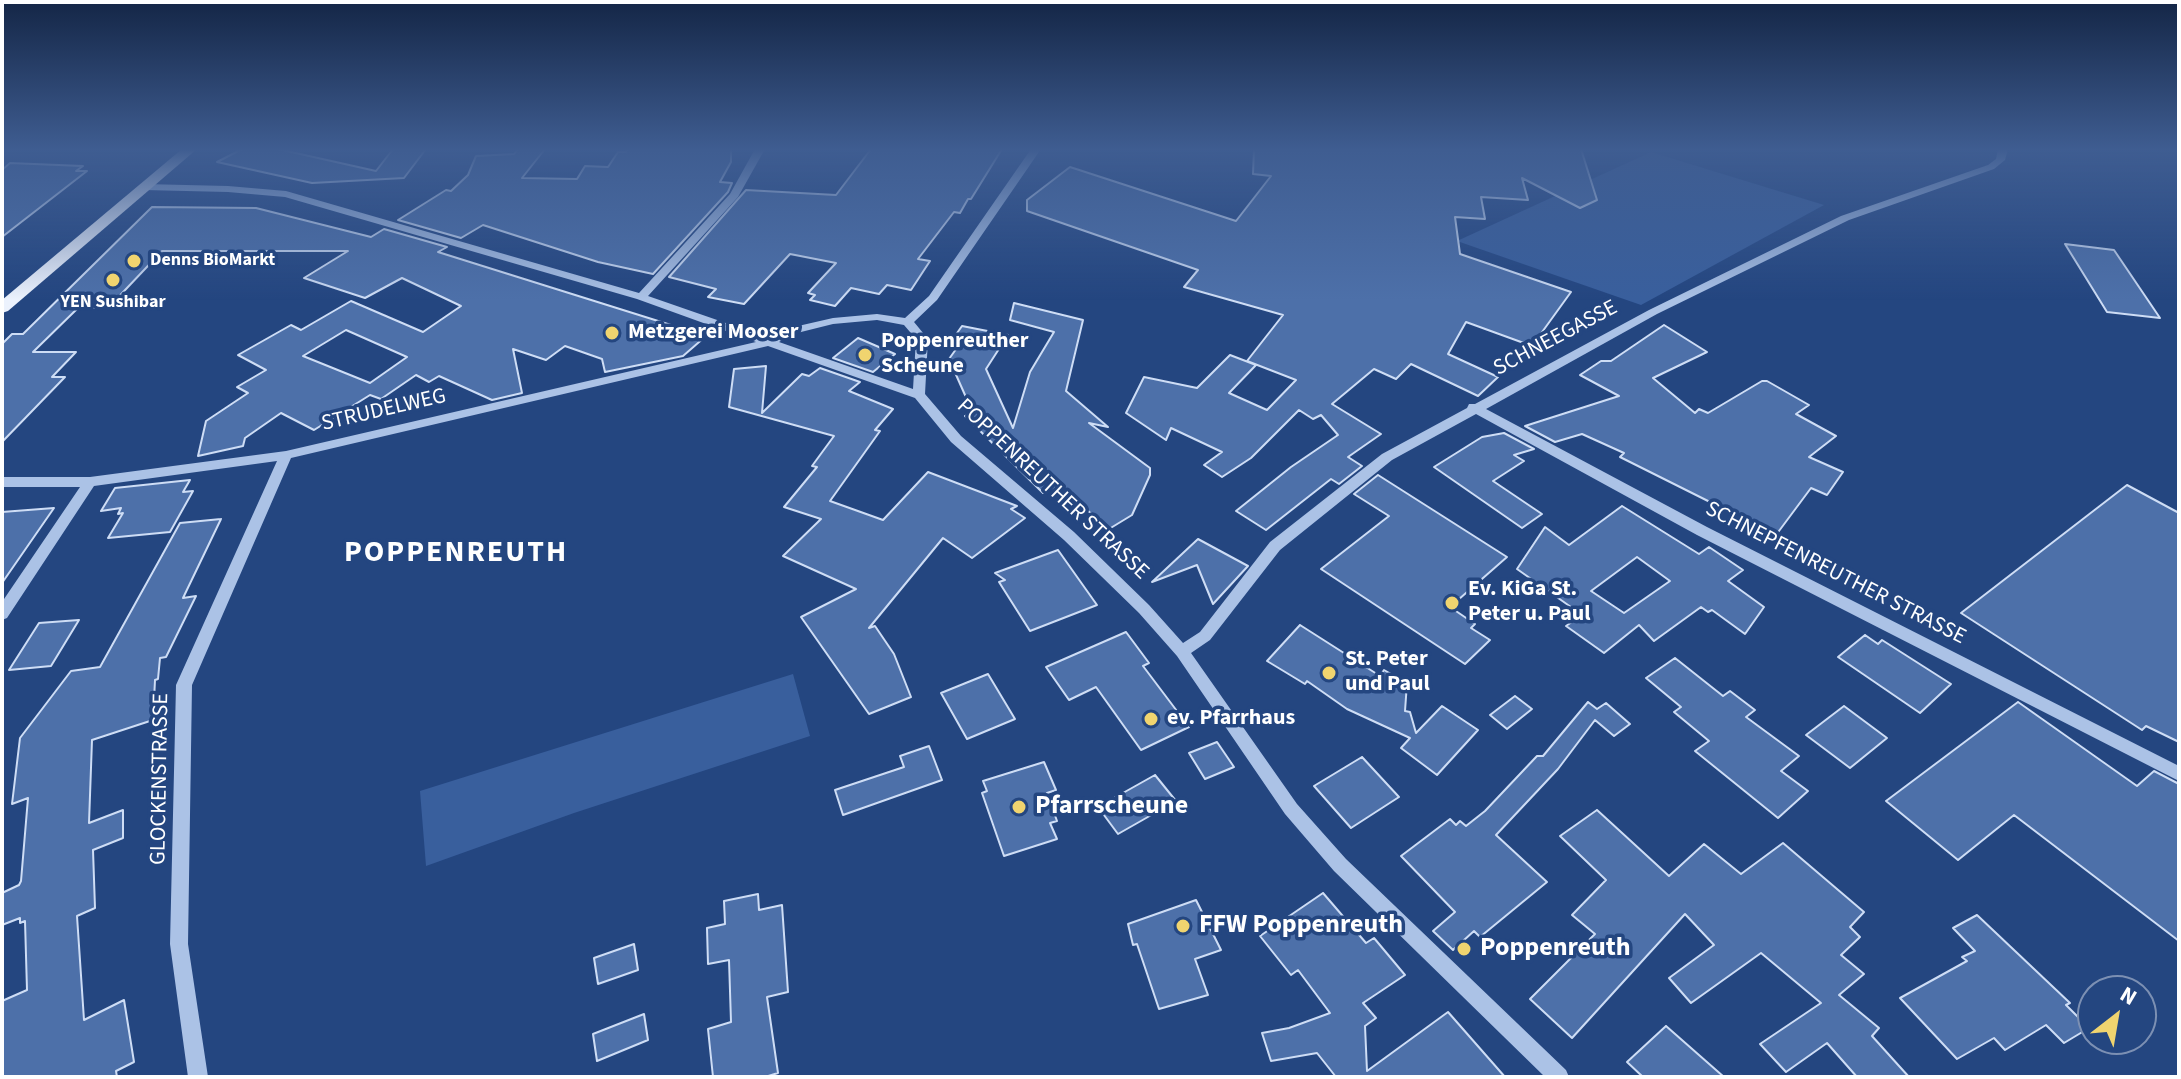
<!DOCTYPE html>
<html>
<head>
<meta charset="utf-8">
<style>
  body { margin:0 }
  #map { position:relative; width:2181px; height:1079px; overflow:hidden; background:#244680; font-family:"Source Sans 3",sans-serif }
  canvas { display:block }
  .frame { position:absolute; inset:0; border:4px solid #fff; pointer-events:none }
  .north { position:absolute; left:2077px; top:975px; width:80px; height:80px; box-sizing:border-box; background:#244680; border:2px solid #7c90b3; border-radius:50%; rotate:31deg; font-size:22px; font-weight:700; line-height:32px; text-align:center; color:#fff }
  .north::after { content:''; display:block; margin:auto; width:28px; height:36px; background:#f0d46f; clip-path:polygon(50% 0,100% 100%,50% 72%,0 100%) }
</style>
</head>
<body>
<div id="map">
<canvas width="2181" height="1079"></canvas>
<div class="frame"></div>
<div class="north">N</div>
</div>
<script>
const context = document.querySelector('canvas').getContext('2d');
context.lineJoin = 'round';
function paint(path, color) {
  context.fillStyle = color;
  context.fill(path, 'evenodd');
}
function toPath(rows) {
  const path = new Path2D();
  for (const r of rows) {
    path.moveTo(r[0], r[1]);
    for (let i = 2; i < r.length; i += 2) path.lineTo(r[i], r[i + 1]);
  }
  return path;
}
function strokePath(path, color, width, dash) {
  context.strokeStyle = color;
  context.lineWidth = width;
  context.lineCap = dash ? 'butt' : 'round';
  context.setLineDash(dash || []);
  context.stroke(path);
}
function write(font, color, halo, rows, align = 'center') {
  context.font = font + ' "Source Sans 3",sans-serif';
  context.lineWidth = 7;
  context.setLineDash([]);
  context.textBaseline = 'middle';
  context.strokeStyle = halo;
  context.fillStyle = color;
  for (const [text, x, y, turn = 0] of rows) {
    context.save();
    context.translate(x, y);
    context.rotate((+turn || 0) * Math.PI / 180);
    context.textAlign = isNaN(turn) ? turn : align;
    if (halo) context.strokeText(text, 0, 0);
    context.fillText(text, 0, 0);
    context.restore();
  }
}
paint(toPath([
  [1651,152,1824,205,1641,305,1457,241],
  [793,674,810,736,574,813,426,866,420,791]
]), '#395f9d');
const building = toPath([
  [242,149,278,149,376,171,393,149,426,149,404,178,312,183,217,162,242,149],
  [518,149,545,149,522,178,577,179,585,166,608,167,618,152,626,152,627,149,731,149,731,162,720,182,732,183,728,192,653,274,598,262,483,225,461,238,398,220,446,190,451,191,468,175,476,156,514,154,518,149],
  [871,149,1002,149,971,199,968,199,960,213,954,212,918,259,930,261,911,290,887,285,879,294,851,288,835,306,810,300,815,295,808,293,836,263,790,254,744,304,708,297,716,289,669,277,746,190,836,195,871,149],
  [1254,149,1581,149,1597,200,1580,208,1522,178,1528,200,1481,197,1485,219,1455,217,1460,254,1571,292,1532,346,1466,322,1448,354,1498,377,1478,396,1411,364,1396,379,1374,369,1332,404,1381,434,1348,457,1362,466,1339,484,1331,479,1266,530,1236,511,1291,467,1338,435,1321,415,1313,419,1299,410,1251,458,1222,477,1204,465,1222,452,1171,428,1166,440,1126,413,1144,377,1197,388,1230,355,1256,365,1229,393,1267,410,1296,380,1247,361,1283,315,1184,287,1198,270,1027,211,1027,200,1070,167,1236,221,1271,176,1253,174,1254,149],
  [10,163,83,166,76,171,87,171,2,237,2,170,10,163],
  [152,207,256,208,371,237,384,229,447,247,438,252,706,336,683,356,605,372,602,359,565,346,546,360,513,349,522,393,492,400,439,376,429,382,416,375,381,399,370,395,314,430,281,413,245,438,243,446,198,456,206,421,248,393,237,387,266,370,238,355,291,325,301,330,351,301,423,332,461,306,402,278,365,298,304,278,348,251,162,251,109,307,78,308,33,352,76,352,52,377,65,377,2,442,2,344,12,334,23,334,152,207],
  [346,330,407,357,370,383,303,356,346,330],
  [2065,244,2114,250,2160,318,2107,312,2065,244],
  [1014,303,1083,320,1066,391,1108,427,1089,423,1150,468,1150,475,1132,515,1109,529,1058,485,1043,493,965,416,973,413,949,359,959,345,950,343,962,326,1008,335,986,369,1013,428,1030,372,1054,332,1010,320,1014,303],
  [1664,325,1707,352,1653,378,1695,413,1699,409,1708,413,1762,381,1767,381,1809,405,1796,414,1836,436,1809,457,1843,472,1827,495,1811,488,1776,535,1620,457,1624,453,1582,434,1555,442,1525,426,1619,396,1580,375,1601,361,1611,361,1664,325],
  [858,338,895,354,873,372,833,358,858,338],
  [766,366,762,413,802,374,809,376,820,368,860,382,849,391,893,409,875,430,880,431,830,501,883,520,928,472,1017,506,1011,509,1025,518,972,558,943,538,869,628,875,626,894,654,911,697,869,714,801,617,856,589,783,556,821,519,784,507,817,467,812,466,834,436,729,407,734,369,766,366],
  [1504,433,1534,449,1514,455,1524,461,1493,481,1542,514,1522,528,1434,467,1482,437,1504,433],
  [1378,475,1507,557,1450,607,1475,624,1471,628,1490,640,1465,664,1321,569,1389,516,1354,494,1378,475],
  [190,480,183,492,193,491,170,532,108,538,123,513,118,514,121,508,101,511,115,488,190,480],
  [2127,485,2179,513,2179,742,2146,726,2142,730,1961,613,2127,485],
  [1622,506,1699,554,1709,547,1743,570,1728,581,1764,607,1745,634,1712,610,1708,612,1701,607,1654,641,1639,625,1604,653,1566,626,1579,617,1574,614,1578,612,1517,569,1545,527,1569,545,1622,506],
  [1637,557,1670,581,1624,613,1591,591,1637,557],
  [54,508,2,583,2,512,54,508],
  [221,519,183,598,196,596,166,657,160,658,158,679,155,680,153,720,92,740,89,823,123,810,123,838,93,850,95,908,77,916,84,1020,124,1000,134,1062,116,1071,117,1077,2,1077,2,1001,27,990,25,921,20,923,20,918,2,925,2,893,19,885,21,881,28,798,12,804,20,738,71,671,100,667,180,523,221,519],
  [1198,539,1248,566,1213,604,1197,565,1152,582,1198,539],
  [1058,550,1097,605,1030,631,999,582,1005,580,995,573,1058,550],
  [79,620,51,666,9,670,39,623,79,620],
  [1300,625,1380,676,1384,670,1407,683,1405,711,1410,712,1416,733,1442,706,1478,730,1437,775,1401,748,1410,738,1347,709,1307,681,1305,684,1267,661,1300,625],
  [1126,632,1149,663,1143,666,1189,727,1141,750,1096,687,1069,700,1046,667,1126,632],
  [1865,635,1878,644,1882,640,1951,684,1920,713,1838,657,1865,635],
  [1675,658,1723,696,1730,691,1755,710,1746,717,1799,756,1781,771,1808,791,1778,818,1695,751,1709,741,1674,712,1681,707,1646,678,1675,658],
  [988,674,1015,719,967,739,941,693,988,674],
  [1515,696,1532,709,1507,729,1490,715,1515,696],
  [1588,702,1597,709,1606,703,1630,724,1614,736,1595,720,1558,769,1496,835,1547,882,1480,937,1474,931,1453,950,1433,931,1455,912,1401,856,1450,819,1456,825,1460,821,1466,826,1485,811,1537,756,1543,756,1588,702],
  [2018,702,2137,786,2154,771,2179,784,2179,941,2014,815,1958,860,1886,801,2018,702],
  [1844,706,1887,738,1850,768,1806,735,1844,706],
  [1217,742,1234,767,1205,779,1189,753,1217,742],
  [929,746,942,780,843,815,835,790,904,767,900,756,929,746],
  [1362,757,1399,797,1351,828,1314,786,1362,757],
  [1044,762,1056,790,1047,793,1057,821,1050,823,1057,839,1004,856,982,793,987,791,983,781,1044,762],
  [1155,775,1176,801,1118,834,1098,807,1155,775],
  [1597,810,1669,876,1704,844,1741,874,1783,843,1864,912,1850,927,1860,937,1841,955,1864,974,1839,995,1879,1028,1872,1036,1909,1077,1857,1077,1827,1043,1786,1072,1760,1044,1821,1003,1761,953,1691,1003,1669,978,1714,945,1685,914,1572,1038,1530,999,1595,934,1572,915,1606,880,1560,836,1597,810],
  [1323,893,1366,943,1374,938,1405,975,1363,1003,1376,1018,1365,1026,1367,1071,1448,1012,1505,1077,1336,1077,1317,1053,1271,1061,1262,1033,1289,1028,1330,1013,1298,970,1291,975,1260,936,1323,893],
  [758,894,759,910,782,905,788,992,767,997,778,1073,765,1077,713,1077,708,1029,731,1022,729,960,708,964,707,928,725,924,724,901,758,894],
  [1196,900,1221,950,1195,959,1208,995,1159,1009,1137,944,1133,945,1128,924,1196,900],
  [1977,915,2070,1003,2066,1005,2089,1028,2064,1043,2046,1025,2005,1050,1994,1038,1957,1059,1900,998,1967,961,1962,957,1975,951,1953,928,1977,915],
  [634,944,638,970,598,984,594,958,634,944],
  [644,1014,648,1040,597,1061,593,1034,644,1014],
  [1666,1026,1724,1077,1643,1077,1627,1062,1666,1026]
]);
paint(building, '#4d70a9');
strokePath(building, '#ceddf5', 2);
paint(toPath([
  [755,149,765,149,738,197,648,296,769,338,785,329,833,318,877,314,905,318,929,296,1031,149,1041,149,937,300,914,322,928,339,925,394,961,436,1074,532,1149,605,1183,643,1200,632,1270,542,1382,454,1467,408,1469,404,1475,404,1649,310,1841,216,1988,165,1996,159,1998,149,2008,149,2005,160,1994,169,1849,220,1657,314,1486,409,1707,527,2179,766,2179,781,1697,535,1476,414,1392,460,1280,550,1210,640,1191,653,1297,804,1346,859,1566,1070,1569,1077,1545,1077,1334,871,1285,814,1177,656,1139,613,1064,540,951,442,915,398,768,346,291,458,192,685,188,944,208,1077,188,1077,170,944,176,685,277,461,94,486,7,618,2,620,2,602,80,487,2,487,2,477,90,477,286,451,756,342,637,299,285,197,228,192,144,190,139,187,144,184,228,186,286,191,639,293,730,194,755,149],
  [877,320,904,325,916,339,913,389,779,342,793,334,833,324,877,320]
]), '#abc2e6');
paint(toPath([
  [182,149,197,149,8,311,2,313,2,300,182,149]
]), '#ecf2fd');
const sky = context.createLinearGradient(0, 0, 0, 300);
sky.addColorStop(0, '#142646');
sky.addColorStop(0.5, '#3f5d91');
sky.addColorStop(1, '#3f5d9100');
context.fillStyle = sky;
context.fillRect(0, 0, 2181, 300);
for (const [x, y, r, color] of [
  [134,261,8,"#f0d46f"],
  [113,280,8,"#f0d46f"],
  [612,333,8,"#f0d46f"],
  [865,355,8,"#f0d46f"],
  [1452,603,8,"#f0d46f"],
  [1329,673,8,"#f0d46f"],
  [1151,719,8,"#f0d46f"],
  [1019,807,8,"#f0d46f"],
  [1183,926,8,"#f0d46f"],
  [1464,949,8,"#f0d46f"]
]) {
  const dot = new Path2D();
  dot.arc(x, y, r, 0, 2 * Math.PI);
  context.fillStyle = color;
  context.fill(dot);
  strokePath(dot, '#244680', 3);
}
write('bold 18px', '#fff', '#244680', [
  ["Denns BioMarkt",150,261],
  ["YEN Sushibar",113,303,"center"]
], 'left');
write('bold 22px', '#fff', '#244680', [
  ["Metzgerei Mooser",628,333],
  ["Poppenreuther",881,342],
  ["Scheune",881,367],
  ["Ev. KiGa St.",1468,590],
  ["Peter u. Paul",1468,615],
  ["St. Peter",1345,660],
  ["und Paul",1345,685],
  ["ev. Pfarrhaus",1167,719]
], 'left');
write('22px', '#fff', '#244680', [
  ["SCHNEEGASSE",1556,339,-28],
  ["STRUDELWEG",384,411,-13],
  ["POPPENREUTHER STRASSE",1052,490,43],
  ["SCHNEPFENREUTHER STRASSE",1835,574,27],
  ["GLOCKENSTRASSE",161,779,-89]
]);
write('bold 26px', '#fff', '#244680', [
  ["Pfarrscheune",1035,807],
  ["FFW Poppenreuth",1199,926],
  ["Poppenreuth",1480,949]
], 'left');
context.letterSpacing = '2px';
write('bold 30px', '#fff', '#244680', [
  ["POPPENREUTH",456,554]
]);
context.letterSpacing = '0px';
</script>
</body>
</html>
